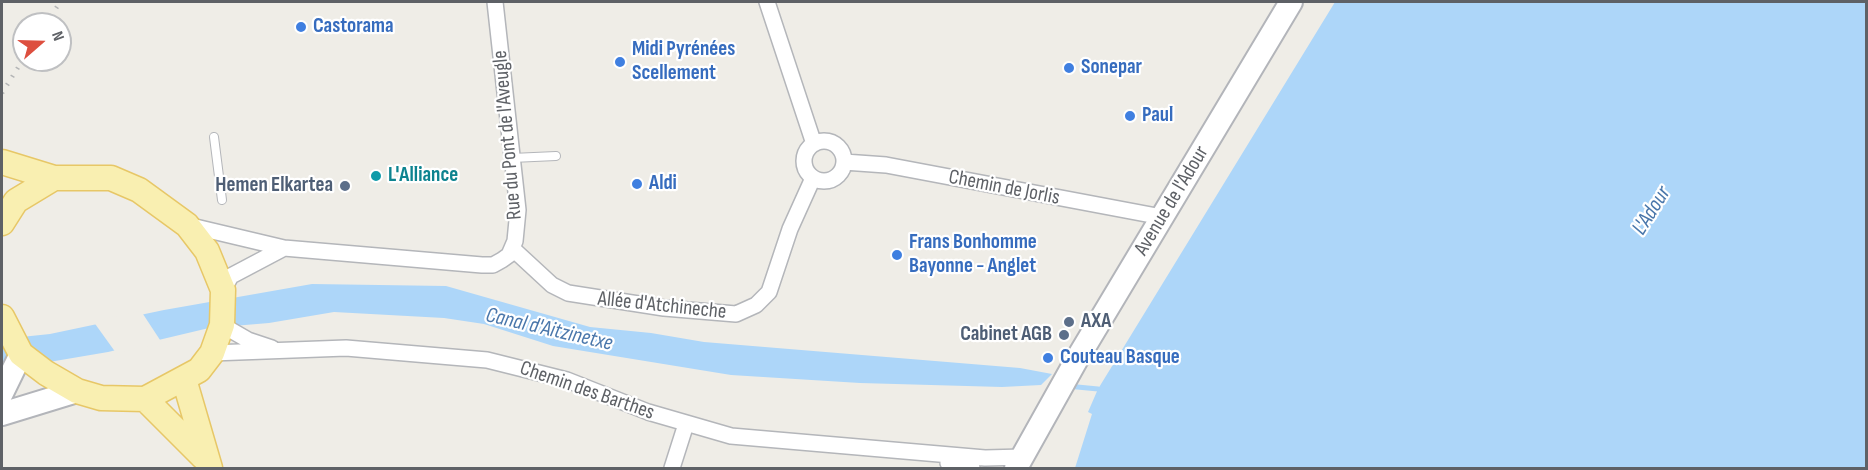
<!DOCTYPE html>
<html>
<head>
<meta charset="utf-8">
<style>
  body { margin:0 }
  #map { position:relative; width:1868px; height:470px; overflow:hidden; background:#efede7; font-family:"Sofia Sans Condensed",sans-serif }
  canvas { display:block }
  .frame { position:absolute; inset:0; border:3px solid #5e6166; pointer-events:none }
  .north { position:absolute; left:12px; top:12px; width:60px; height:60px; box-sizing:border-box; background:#fff; border:2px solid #bfc0c2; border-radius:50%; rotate:70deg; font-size:16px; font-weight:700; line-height:24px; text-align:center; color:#5e6166 }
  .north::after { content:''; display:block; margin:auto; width:21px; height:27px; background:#dd4f3f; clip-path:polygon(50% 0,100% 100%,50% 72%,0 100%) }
</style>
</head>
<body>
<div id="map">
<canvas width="1868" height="470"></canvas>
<div class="frame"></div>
<div class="north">N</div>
</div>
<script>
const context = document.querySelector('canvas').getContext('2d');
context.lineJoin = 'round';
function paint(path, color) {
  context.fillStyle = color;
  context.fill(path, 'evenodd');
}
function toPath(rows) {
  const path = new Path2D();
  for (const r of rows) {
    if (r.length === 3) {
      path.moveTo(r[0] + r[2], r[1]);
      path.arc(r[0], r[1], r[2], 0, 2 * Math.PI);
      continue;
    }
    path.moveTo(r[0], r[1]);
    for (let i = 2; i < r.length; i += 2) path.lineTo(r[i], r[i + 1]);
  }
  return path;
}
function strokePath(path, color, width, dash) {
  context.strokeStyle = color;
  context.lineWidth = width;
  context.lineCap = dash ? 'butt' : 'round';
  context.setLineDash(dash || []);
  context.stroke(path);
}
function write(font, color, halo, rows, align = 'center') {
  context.font = font + ' "Sofia Sans Condensed",sans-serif';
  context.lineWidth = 4.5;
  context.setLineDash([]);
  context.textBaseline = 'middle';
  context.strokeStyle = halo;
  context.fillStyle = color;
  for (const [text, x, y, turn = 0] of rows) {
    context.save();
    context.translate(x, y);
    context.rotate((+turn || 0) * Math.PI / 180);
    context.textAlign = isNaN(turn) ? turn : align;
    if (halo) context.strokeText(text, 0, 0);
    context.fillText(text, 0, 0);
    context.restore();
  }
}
paint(toPath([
  [1335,2,1866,2,1866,468,1075,468,1092,414,1088,412,1098,389],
  [312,284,446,286,590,327,651,333,704,342,1020,368,1052,374,1041,385,1002,387,860,383,731,375,553,346,484,324,444,318,334,312,269,323,209,328,108,352,2,370,2,339,50,334,164,310]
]), '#add6f9');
paint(toPath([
  [141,311,162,343,116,353,93,321]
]), '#efede7');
strokePath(toPath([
  [1067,386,1098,389]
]), '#add6f9', 5);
const lane = toPath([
  [214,137,222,200],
  [512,158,556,156]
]);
const street = toPath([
  [767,2,814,144],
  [824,161,20],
  [844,162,886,165,1162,217],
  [187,225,284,248,482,265,493,265,502,260,509,255,515,241,518,210,495,2],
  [513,249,552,285,568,293,664,308,736,314,756,305,769,292,790,229,813,178],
  [223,290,231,276,284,248],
  [222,325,248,340,272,348],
  [212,353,346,348,487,360,567,380,648,412,731,436,985,458,1023,457],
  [948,463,972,468],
  [672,468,686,424]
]);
const secondary = toPath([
  [2,393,21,354],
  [2,414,77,391],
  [1016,468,1077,359,1291,2]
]);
const primary = toPath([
  [2,162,54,178],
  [2,223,16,201,54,178,111,178,139,190,187,225,207,251,223,290,222,325,212,353,199,370,145,399,101,398,77,391,46,373,21,354,2,317],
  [184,379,210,468],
  [145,399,203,457]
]);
strokePath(lane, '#b4b6ba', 10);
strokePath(street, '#b4b6ba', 18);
strokePath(secondary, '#b3b5ba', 26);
strokePath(primary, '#e7c767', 27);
strokePath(lane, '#fff', 8);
strokePath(street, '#fff', 15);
strokePath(secondary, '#fff', 22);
strokePath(primary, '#f9efb1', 24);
strokePath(toPath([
  [46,24,60,2],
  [2,93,24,58]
]), '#b4b5b6', 4.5, [1.5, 8]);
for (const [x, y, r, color] of [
  [301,27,6,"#3f7fe0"],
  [620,62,6,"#3f7fe0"],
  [1069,68,6,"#3f7fe0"],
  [1130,116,6,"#3f7fe0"],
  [376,176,6,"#0f9aa8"],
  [637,184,6,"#3f7fe0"],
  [345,186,6,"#5c6f8a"],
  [897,255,6,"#3f7fe0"],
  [1069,322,6,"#5c6f8a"],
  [1064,335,6,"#5c6f8a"],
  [1048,358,6,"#3f7fe0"]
]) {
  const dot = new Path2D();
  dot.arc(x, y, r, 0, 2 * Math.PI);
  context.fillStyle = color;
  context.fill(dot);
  strokePath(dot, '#fff', 2);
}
write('bold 21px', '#366cbe', '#fff', [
  ["Castorama",313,27],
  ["Midi Pyrénées",632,50],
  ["Scellement",632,74],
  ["Sonepar",1081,68],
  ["Paul",1142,116],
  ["Aldi",649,184],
  ["Frans Bonhomme",909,243],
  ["Bayonne - Anglet",909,267],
  ["Couteau Basque",1060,358]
], 'left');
write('21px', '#5e6166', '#fff', [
  ["Rue du Pont de l'Aveugle",508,135,-95],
  ["Chemin de Jorlis",1004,188,11],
  ["Avenue de l'Adour",1172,201,-59],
  ["Allée d'Atchineche",662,306,6],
  ["Chemin des Barthes",587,391,19]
]);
write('bold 21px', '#0d838f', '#fff', [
  ["L'Alliance",388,176]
], 'left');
write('bold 21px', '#4e5e75', '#fff', [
  ["Hemen Elkartea",333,186],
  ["AXA",1081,322,"left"],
  ["Cabinet AGB",1052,335]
], 'right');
write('italic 22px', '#4a77ab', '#fff', [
  ["L'Adour",1652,211,-58],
  ["Canal d'Aitzinetxe",549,330,13]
]);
</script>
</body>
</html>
